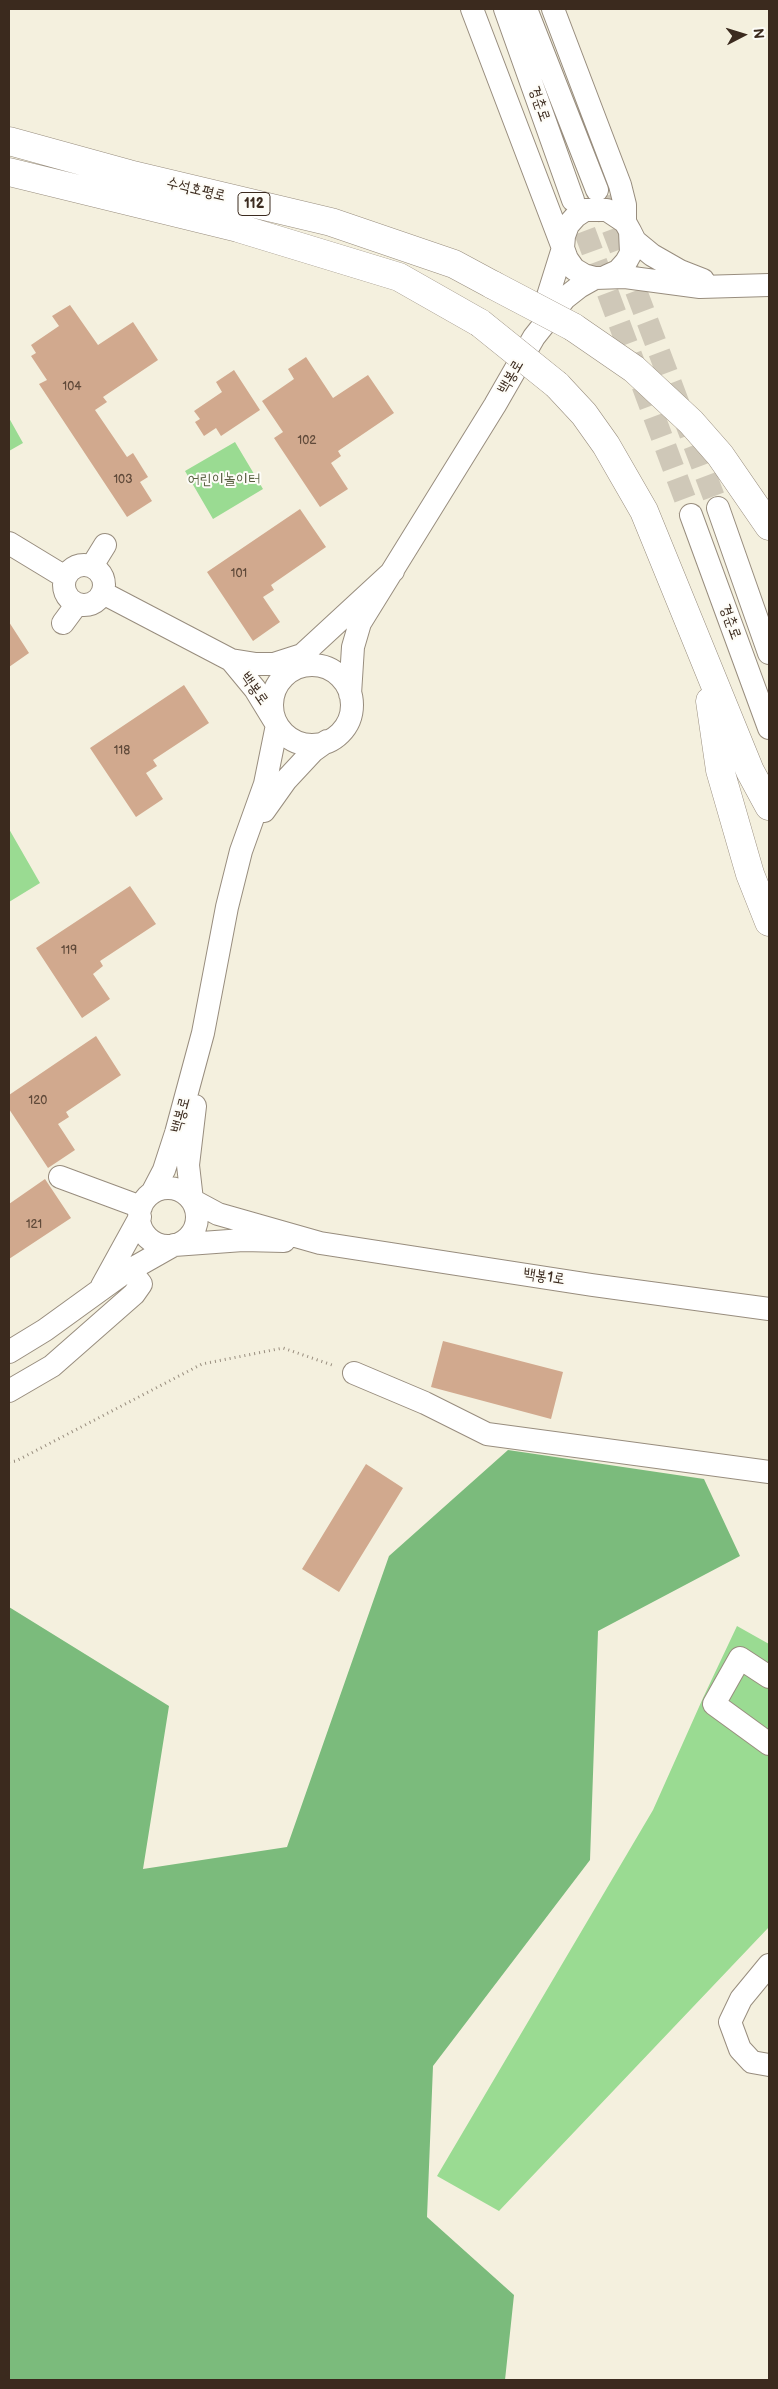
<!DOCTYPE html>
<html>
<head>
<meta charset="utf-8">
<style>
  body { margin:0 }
  #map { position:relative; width:778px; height:2389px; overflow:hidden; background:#f4f0de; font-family:"Balsamiq Sans",sans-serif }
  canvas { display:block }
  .frame { position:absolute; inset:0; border:10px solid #3b2a1e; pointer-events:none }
  .north { position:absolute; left:718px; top:10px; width:50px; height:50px; -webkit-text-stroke:4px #fdfcf7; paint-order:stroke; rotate:85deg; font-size:14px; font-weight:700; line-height:20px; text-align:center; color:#3b2a1e }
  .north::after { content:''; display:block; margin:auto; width:18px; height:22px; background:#3b2a1e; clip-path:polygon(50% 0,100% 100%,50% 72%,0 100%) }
</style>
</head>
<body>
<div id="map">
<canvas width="778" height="2389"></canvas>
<div class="frame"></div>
<div class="north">N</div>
</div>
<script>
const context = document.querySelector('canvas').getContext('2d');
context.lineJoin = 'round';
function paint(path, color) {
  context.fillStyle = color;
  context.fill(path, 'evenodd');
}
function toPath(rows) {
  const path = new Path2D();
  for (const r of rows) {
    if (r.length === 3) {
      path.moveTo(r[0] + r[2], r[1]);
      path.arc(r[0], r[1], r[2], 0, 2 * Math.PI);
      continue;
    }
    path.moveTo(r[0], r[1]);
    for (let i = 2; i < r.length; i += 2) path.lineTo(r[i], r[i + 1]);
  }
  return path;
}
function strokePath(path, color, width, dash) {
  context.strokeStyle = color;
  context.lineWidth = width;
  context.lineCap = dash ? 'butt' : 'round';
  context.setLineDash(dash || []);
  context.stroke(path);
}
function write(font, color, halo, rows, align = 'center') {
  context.font = font + ' "Balsamiq Sans","Poor Story",sans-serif';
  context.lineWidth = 4;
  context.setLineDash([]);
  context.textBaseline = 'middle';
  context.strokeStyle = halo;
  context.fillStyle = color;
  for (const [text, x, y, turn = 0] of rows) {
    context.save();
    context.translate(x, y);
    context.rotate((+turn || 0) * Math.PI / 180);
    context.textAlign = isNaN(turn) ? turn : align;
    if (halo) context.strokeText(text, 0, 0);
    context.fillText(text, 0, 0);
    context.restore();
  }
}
paint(toPath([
  [9,418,23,443,9,451],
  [235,442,263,489,213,519,185,471],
  [9,829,40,883,9,902],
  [737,1626,769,1644,769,1927,499,2211,437,2176,653,1810,703,1698]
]), '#9adb92');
paint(toPath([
  [508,1450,704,1479,740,1556,598,1631,590,1860,433,2066,427,2217,514,2295,505,2380,9,2380,9,1607,169,1706,143,1869,287,1847,389,1556]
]), '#7bbb7c');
paint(toPath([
  [70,305,98,345,133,322,158,360,103,397,107,402,95,410,127,457,133,453,148,477,140,482,152,501,127,517,39,384,47,380,31,356,36,353,31,345,59,326,52,316],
  [306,357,333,398,368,375,394,413,338,451,341,456,331,463,348,489,320,507,274,438,283,432,262,401,294,379,288,369],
  [234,370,260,410,221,436,216,428,204,436,195,422,200,419,194,411,222,392,216,382],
  [300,509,326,547,271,585,274,590,263,597,280,622,253,641,207,572],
  [9,622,29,653,9,667],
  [184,685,209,723,153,760,157,766,146,773,163,799,136,817,90,748],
  [130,886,156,924,100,961,103,966,93,974,110,999,82,1018,36,948],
  [96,1036,121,1075,66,1112,69,1117,58,1124,75,1150,48,1168,9,1109,9,1095],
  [45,1179,71,1218,9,1259,9,1204],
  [443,1341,563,1372,551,1419,431,1387],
  [366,1464,403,1488,339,1592,302,1569]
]), '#d1a98e');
strokePath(toPath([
  [601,198,718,508],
  [573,200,691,515]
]), '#cfc8b8', 22, [22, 11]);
const minor = toPath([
  [472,9,563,248,542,315],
  [505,9,573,200],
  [526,9,597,190],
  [553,9,620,185,625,205,625,222],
  [630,231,635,241,652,255,680,271,703,280],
  [607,276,618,271,626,262,631,253,630,231,625,222,607,210,585,210,576,216,568,225,564,236,563,248,567,259,574,269,584,275,595,278,625,277,700,287,769,285],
  [718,508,769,653],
  [691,515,769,728],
  [9,543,65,577],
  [84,585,20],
  [92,566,105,545],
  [103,593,231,660],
  [63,623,77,604],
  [312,705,40],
  [350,694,353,647,360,623,495,405,534,337,565,298,579,287,595,278],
  [264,811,286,780,313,751,327,741],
  [195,1106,188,1165,192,1200,218,1214,320,1243,592,1285,769,1309],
  [60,1177,141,1207],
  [168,1217,29],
  [152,1193,164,1170,176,1133,203,1033,227,907,241,851,265,784,277,725,255,689,231,660,256,664,274,664,302,655,393,571],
  [102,1286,140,1217],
  [9,1352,45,1330,121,1275,174,1245,243,1240,284,1241],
  [354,1373,425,1403,487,1434,769,1472],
  [9,1391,52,1366,134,1294,141,1284,131,1271],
  [769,1677,740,1658,714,1704,769,1744],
  [769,1965,741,1999,730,2022,740,2049,752,2062,769,2065]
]);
const highway = toPath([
  [9,141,129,174,331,222,454,264,493,285],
  [9,172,238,228,399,277,480,323],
  [573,327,634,369,691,422,720,455,769,526],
  [557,385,584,414,606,445,644,511,750,771,769,806],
  [710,701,720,770,750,874,769,922]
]);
strokePath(minor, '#988d7e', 24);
strokePath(highway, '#988d7e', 29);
strokePath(toPath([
  [9,1462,16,1461,202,1364,283,1348,335,1366]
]), '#988d7e', 3, [1, 4]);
strokePath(minor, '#fff', 22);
strokePath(highway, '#fff', 28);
const highwayBridge = toPath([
  [493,285,573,327],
  [480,323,557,385]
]);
strokePath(highwayBridge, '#988d7e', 29, []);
strokePath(highwayBridge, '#fff', 28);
write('12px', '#604a3a', null, [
  ["104",72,387],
  ["102",307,441],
  ["103",123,480],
  ["101",239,574],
  ["118",122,751],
  ["119",69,951],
  ["120",38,1101],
  ["121",34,1225]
]);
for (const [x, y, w] of [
  [254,204,32]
]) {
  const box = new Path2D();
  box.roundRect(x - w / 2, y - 11.5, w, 23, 4);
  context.fillStyle = '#fdfcf7';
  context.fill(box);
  strokePath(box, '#3b2a1e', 1);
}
write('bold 14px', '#3b2a1e', null, [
  ["112",254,204]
]);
write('15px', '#3b2a1e', '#fdfcf7', [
  ["경춘로",539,104,71],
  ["수석호평로",196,190,13],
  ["백봉로",511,377,-60],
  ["경춘로",730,622,70],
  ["백봉로",254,689,55],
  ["백봉로",181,1115,-75],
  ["백봉1로",544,1277,9]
]);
write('15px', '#585f41', '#fdfcf7', [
  ["어린이놀이터",224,480]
]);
</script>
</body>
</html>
